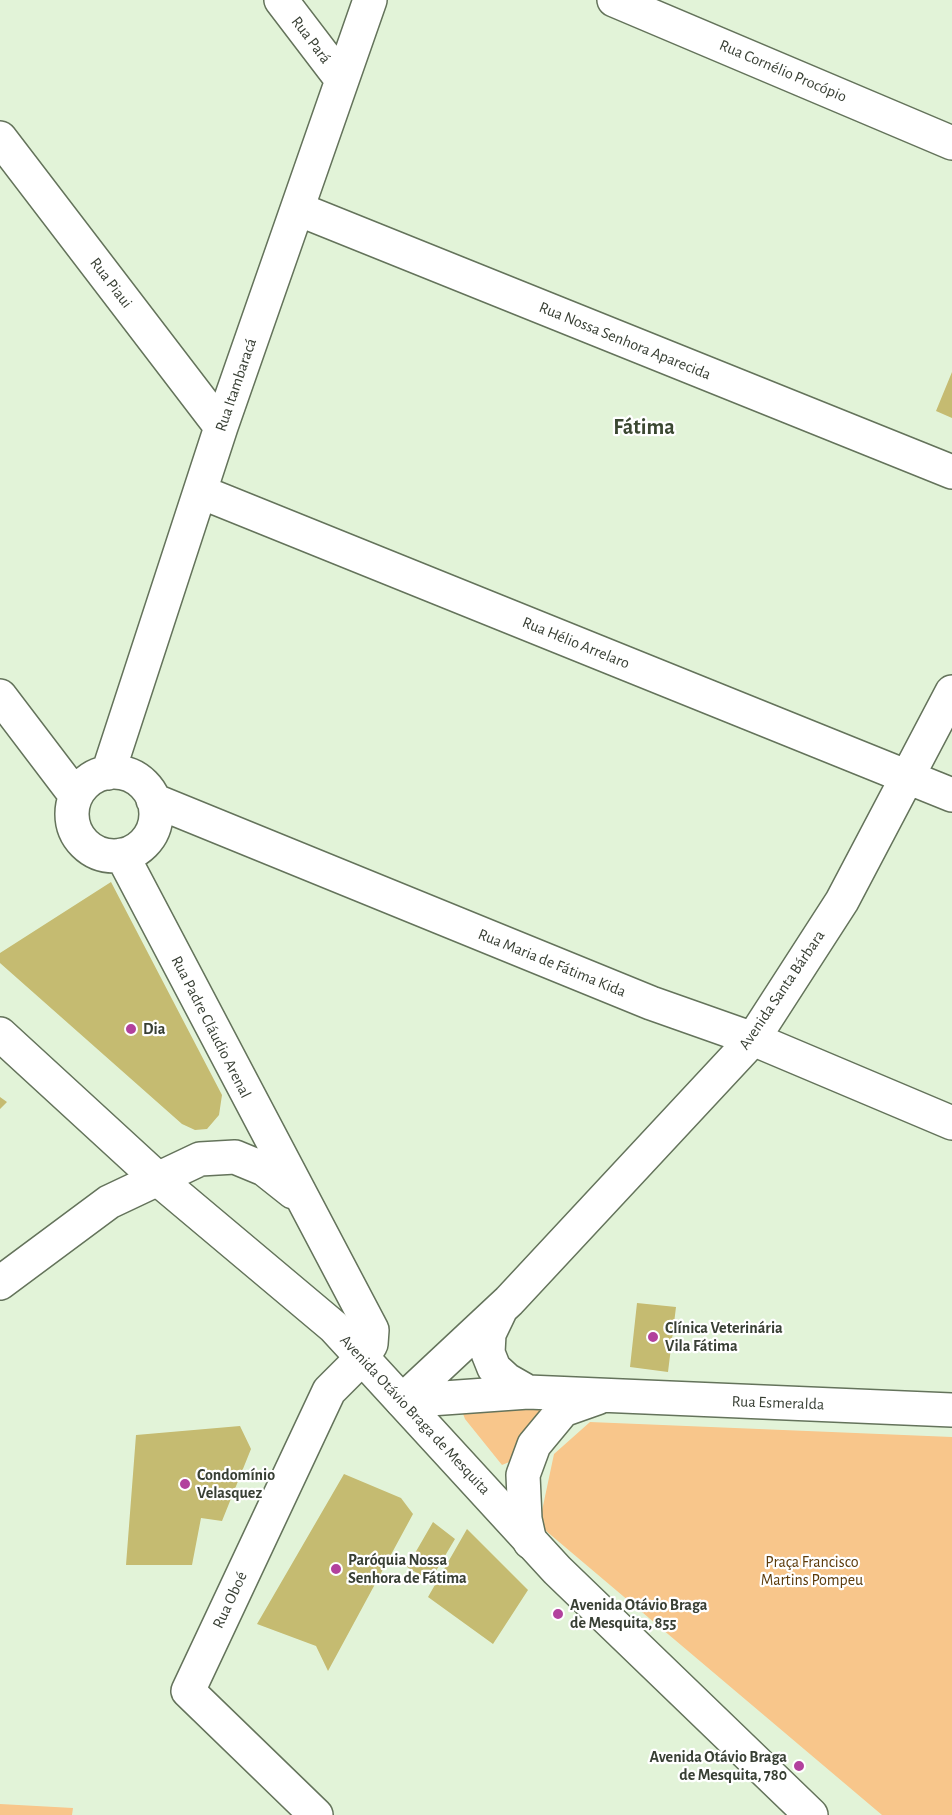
<!DOCTYPE html>
<html>
<head>
<meta charset="utf-8">
<style>
  body { margin:0 }
  canvas { display:block; background:#e2f3d8 }
</style>
</head>
<body>
<canvas width="952" height="1815"></canvas>
<script>
const context = document.querySelector('canvas').getContext('2d');
context.lineJoin = 'round';
function paint(path, color) {
  context.fillStyle = color;
  context.fill(path, 'evenodd');
}
function toPath(rows) {
  const path = new Path2D();
  for (const r of rows) {
    if (r.length === 3) {
      path.moveTo(r[0] + r[2], r[1]);
      path.arc(r[0], r[1], r[2], 0, 2 * Math.PI);
      continue;
    }
    path.moveTo(r[0], r[1]);
    for (let i = 2; i < r.length; i += 2) path.lineTo(r[i], r[i + 1]);
  }
  return path;
}
function strokePath(path, color, width, dash) {
  context.strokeStyle = color;
  context.lineWidth = width;
  context.lineCap = dash ? 'butt' : 'round';
  context.setLineDash(dash || []);
  context.stroke(path);
}
function write(font, color, halo, rows, align = 'center') {
  context.font = font + ' "Alegreya Sans",sans-serif';
  context.lineWidth = 4.5;
  context.setLineDash([]);
  context.textBaseline = 'middle';
  context.strokeStyle = halo;
  context.fillStyle = color;
  for (const [text, x, y, turn = 0] of rows) {
    context.save();
    context.translate(x, y);
    context.rotate((+turn || 0) * Math.PI / 180);
    context.textAlign = isNaN(turn) ? turn : align;
    if (halo) context.strokeText(text, 0, 0);
    context.fillText(text, 0, 0);
    context.restore();
  }
}
paint(toPath([
  [554,1403,514,1460,502,1465,465,1419,462,1411],
  [590,1422,952,1437,952,1815,882,1815,539,1525,554,1454],
  [0,1804,73,1808,72,1815,0,1815]
]), '#f8c68b');
paint(toPath([
  [952,372,952,418,936,411],
  [111,882,222,1095,219,1115,207,1129,195,1130,182,1124,0,963,0,953],
  [0,1097,7,1102,0,1109],
  [637,1303,676,1307,668,1372,630,1367],
  [240,1426,251,1449,222,1521,201,1518,192,1565,126,1565,136,1435],
  [344,1474,401,1498,413,1514,328,1671,316,1646,257,1624],
  [433,1522,455,1539,430,1581,407,1567],
  [467,1529,528,1590,493,1644,428,1597]
]), '#c5bb71');
const minor = toPath([
  [281,0,342,80],
  [614,0,952,143],
  [0,138,221,427],
  [298,209,952,472],
  [201,492,952,795],
  [0,696,76,796],
  [114,814,42],
  [108,773,221,427,370,0],
  [153,800,651,1003,753,1039,952,1123],
  [122,855,372,1330,371,1344,363,1357,329,1391,188,1691,316,1815],
  [0,1283,109,1202,200,1159,235,1157,264,1169,293,1192],
  [500,1311,489,1334,488,1353,494,1368,507,1380,528,1392],
  [402,1401,509,1301,753,1039,842,901,952,692],
  [402,1401,528,1392,952,1410],
  [530,1542,525,1519,523,1475,534,1445,563,1410,597,1398]
]);
const major = toPath([
  [0,1034,159,1180,334,1327,557,1570,811,1815]
]);
strokePath(minor, '#64735b', 36);
strokePath(major, '#64735b', 36);
strokePath(minor, '#fff', 33);
strokePath(major, '#fff', 33);
for (const [x, y, r, color] of [
  [131,1029,6,"#b2419d"],
  [653,1337,6,"#b2419d"],
  [185,1484,6,"#b2419d"],
  [336,1569,6,"#b2419d"],
  [558,1614,6,"#b2419d"],
  [799,1766,6,"#b2419d"]
]) {
  const dot = new Path2D();
  dot.arc(x, y, r, 0, 2 * Math.PI);
  context.fillStyle = color;
  context.fill(dot);
  strokePath(dot, '#fff', 2);
}
write('16px', '#383f34', '#fff', [
  ["Rua Pará",311,40,53],
  ["Rua Cornélio Procópio",783,71,23],
  ["Rua Piaui",111,283,53],
  ["Rua Nossa Senhora Aparecida",625,341,22],
  ["Rua Itambaracá",236,385,-71],
  ["Rua Hélio Arrelaro",576,643,22],
  ["Rua Maria de Fátima Kida",552,963,22],
  ["Avenida Santa Bárbara",782,990,-56],
  ["Rua Padre Cláudio Arenal",211,1027,63],
  ["Rua Esmeralda",778,1403,2],
  ["Avenida Otávio Braga de Mesquita",415,1415,47],
  ["Rua Oboé",230,1600,-65]
]);
write('bold 16px', '#383f34', '#fff', [
  ["Dia",143,1029],
  ["Clínica Veterinária",665,1328],
  ["Vila Fátima",665,1346],
  ["Condomínio",197,1475],
  ["Velasquez",197,1493],
  ["Paróquia Nossa",348,1560],
  ["Senhora de Fátima",348,1578],
  ["Avenida Otávio Braga",570,1605],
  ["de Mesquita, 855",570,1623],
  ["Avenida Otávio Braga",787,1757,"right"],
  ["de Mesquita, 780",787,1775,"right"]
], 'left');
write('16px', '#5c3b0b', '#fff', [
  ["Praça Francisco",812,1562],
  ["Martins Pompeu",812,1580]
]);
write('bold 22px', '#3b4832', '#fff', [
  ["Fátima",644,427]
]);
</script>
</body>
</html>
